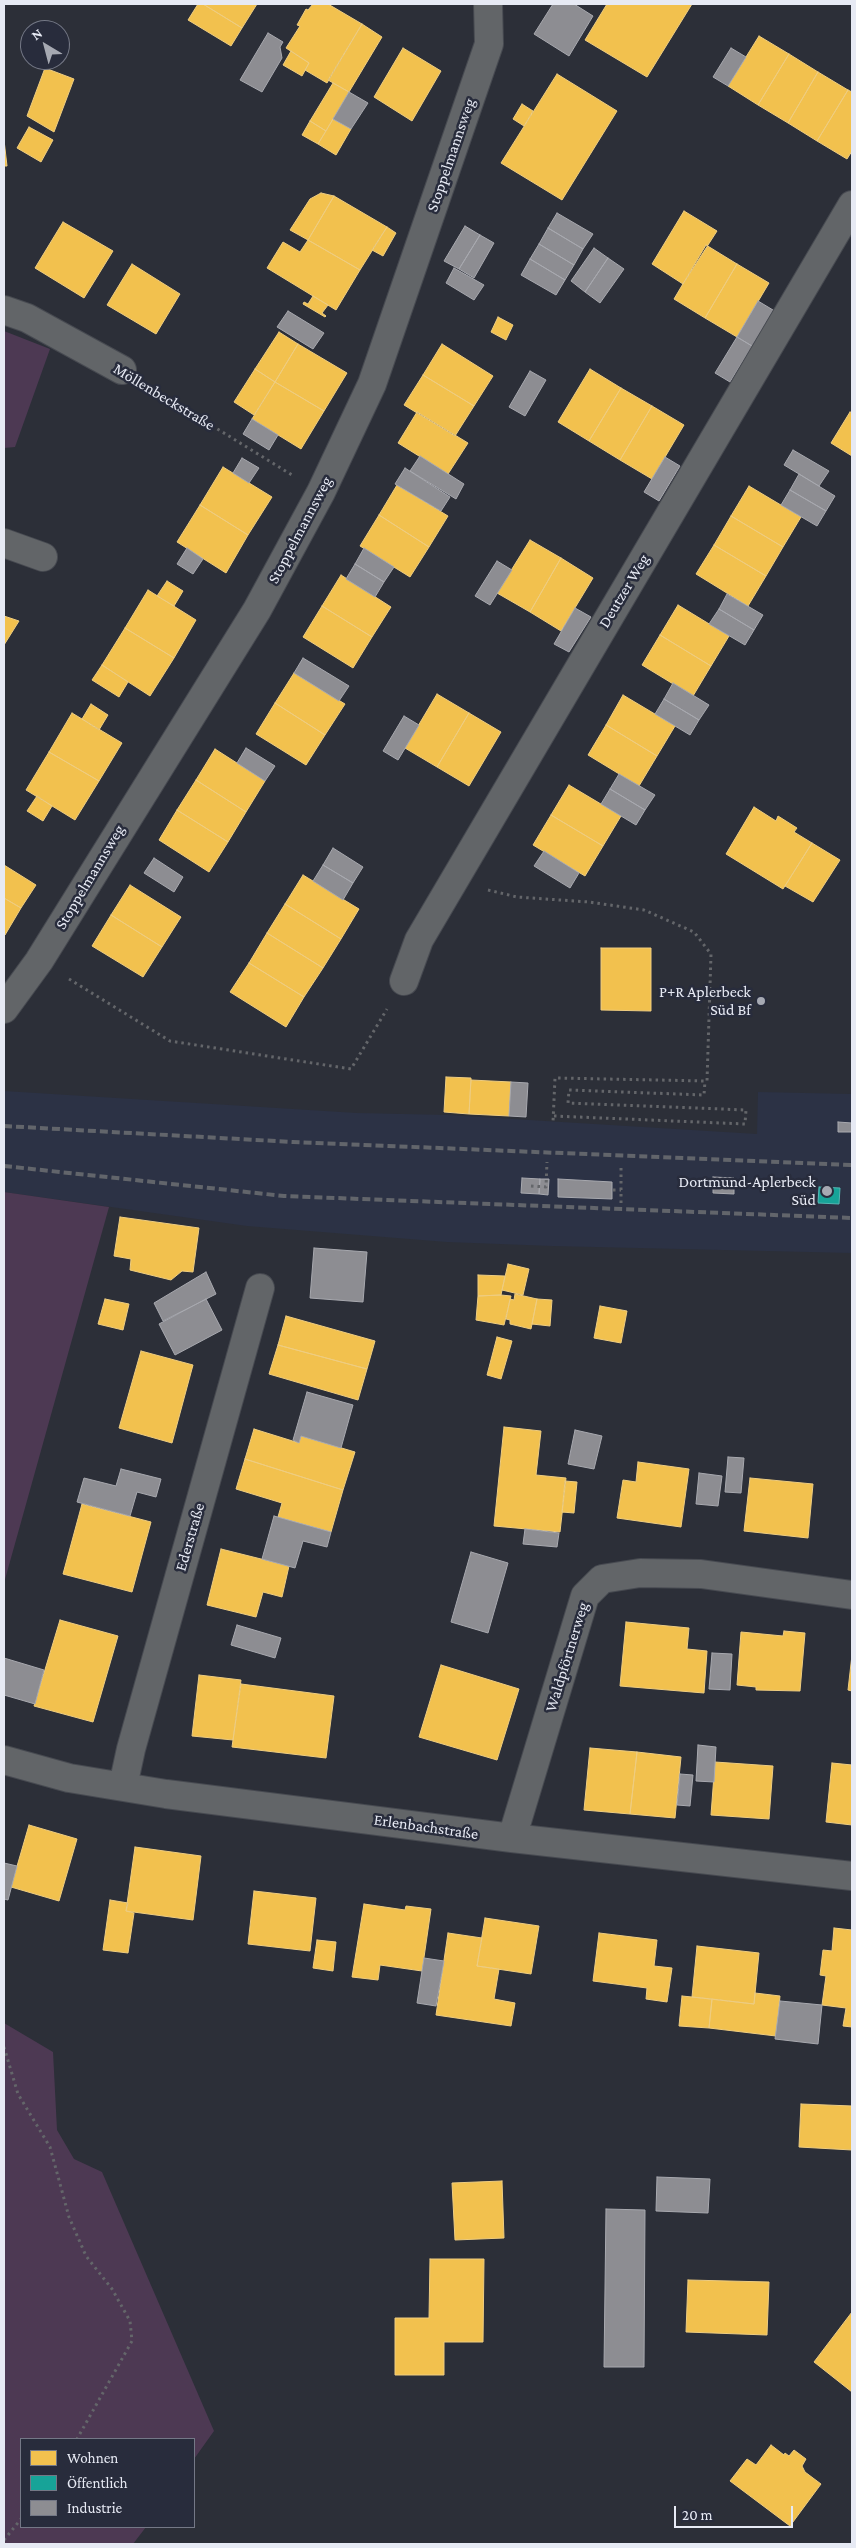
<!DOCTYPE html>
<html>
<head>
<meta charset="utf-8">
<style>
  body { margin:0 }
  #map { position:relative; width:856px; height:2548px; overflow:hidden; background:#2c2f38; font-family:"Crimson Pro",serif }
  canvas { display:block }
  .frame { position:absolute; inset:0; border:5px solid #e7eaf4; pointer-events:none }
  .legend { position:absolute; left:20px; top:2438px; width:175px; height:90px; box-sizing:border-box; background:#282c3c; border:1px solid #747886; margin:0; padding:6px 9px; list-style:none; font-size:15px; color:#e7eaf4 }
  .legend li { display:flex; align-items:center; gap:10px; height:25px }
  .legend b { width:25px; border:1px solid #747886 }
  .north { position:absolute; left:20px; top:20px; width:50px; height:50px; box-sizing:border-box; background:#282c3c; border:1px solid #747886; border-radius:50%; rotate:323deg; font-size:14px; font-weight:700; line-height:20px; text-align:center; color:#e7eaf4 }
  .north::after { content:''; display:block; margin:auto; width:18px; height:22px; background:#a6a9b2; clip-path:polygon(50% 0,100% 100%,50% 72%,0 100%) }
  .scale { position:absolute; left:674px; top:2506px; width:119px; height:22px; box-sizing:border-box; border:2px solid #e7eaf4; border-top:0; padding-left:6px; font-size:15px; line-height:18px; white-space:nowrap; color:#e7eaf4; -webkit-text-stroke:4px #282c3c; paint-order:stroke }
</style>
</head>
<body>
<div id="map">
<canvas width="856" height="2548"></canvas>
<div class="frame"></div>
<ul class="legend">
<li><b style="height:14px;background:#f2c14e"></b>Wohnen</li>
<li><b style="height:14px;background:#17a398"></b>Öffentlich</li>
<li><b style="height:14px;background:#8d8d92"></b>Industrie</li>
</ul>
<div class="north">N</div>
<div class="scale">20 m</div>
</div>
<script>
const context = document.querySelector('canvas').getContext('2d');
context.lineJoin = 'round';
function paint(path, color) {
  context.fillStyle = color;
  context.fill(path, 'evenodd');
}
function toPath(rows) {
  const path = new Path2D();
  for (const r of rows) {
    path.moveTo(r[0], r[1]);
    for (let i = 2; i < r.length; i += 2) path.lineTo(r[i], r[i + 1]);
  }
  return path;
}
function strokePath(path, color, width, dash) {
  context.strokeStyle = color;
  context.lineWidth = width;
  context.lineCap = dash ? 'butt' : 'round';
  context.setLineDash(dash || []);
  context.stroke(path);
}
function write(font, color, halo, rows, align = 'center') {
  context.font = font + ' "Crimson Pro",serif';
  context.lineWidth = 5;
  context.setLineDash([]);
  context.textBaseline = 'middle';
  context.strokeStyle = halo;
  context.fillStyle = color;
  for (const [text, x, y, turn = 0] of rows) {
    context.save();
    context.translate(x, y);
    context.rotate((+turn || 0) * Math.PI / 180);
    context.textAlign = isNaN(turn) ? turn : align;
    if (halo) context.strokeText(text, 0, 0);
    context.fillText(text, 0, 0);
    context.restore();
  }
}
paint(toPath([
  [4,1091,357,1113,448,1115,757,1134,758,1092,852,1094,852,1253,552,1246,447,1242,247,1226,4,1192]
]), '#2c3245');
paint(toPath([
  [4,331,50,349,15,447,4,448],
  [4,1192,109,1207,4,1583],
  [4,2023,53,2052,57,2130,74,2159,102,2172,214,2431,194,2459,194,2439,21,2439,21,2527,146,2527,133,2544,4,2544]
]), '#4d3953');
const homes = toPath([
  [198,4,203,4,242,28,231,46,188,20,198,4],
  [203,4,257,4,242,28,203,4],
  [313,4,328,4,362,24,327,83,305,70,309,63,286,48,300,26,297,25,306,9,308,10,313,4],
  [607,4,692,4,647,77,585,40,607,4],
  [362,24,382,37,349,92,328,80,362,24],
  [759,36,789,54,758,105,728,86,759,36],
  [403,48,441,71,412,121,374,97,403,48],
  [291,51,309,63,302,76,283,65,291,51],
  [789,54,818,72,788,123,758,105,789,54],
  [45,68,74,79,54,132,27,116,45,68],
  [818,72,848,90,817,141,788,123,818,72],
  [557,74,617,111,562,200,501,163,557,74],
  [333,83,349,92,326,131,310,121,333,83],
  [848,90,852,92,852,151,847,159,817,141,848,90],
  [522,104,533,111,524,126,513,119,522,104],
  [333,119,351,129,336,155,318,144,333,119],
  [310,121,326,131,318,144,302,135,310,121],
  [29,127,53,140,41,162,17,148,29,127],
  [4,140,7,166,4,166,4,140],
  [321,193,334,196,308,240,290,230,310,199,321,193],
  [334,196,387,227,360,270,308,240,334,196],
  [684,211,717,231,683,284,652,264,684,211],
  [63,222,113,251,84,298,35,268,63,222],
  [387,227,396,233,383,256,372,250,387,227],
  [308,240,360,270,336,310,267,268,283,242,300,252,308,240],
  [706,245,737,264,705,318,674,299,706,245],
  [132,264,180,294,156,334,107,305,132,264],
  [737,264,769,283,737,337,705,318,737,264],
  [313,296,328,305,322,313,326,316,325,317,303,304,304,302,308,304,313,296],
  [498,317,513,325,506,340,491,332,498,317],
  [279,332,298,344,275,382,255,369,279,332],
  [298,344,347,373,324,411,275,382,298,344],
  [442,344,493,376,474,406,423,375,442,344],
  [255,369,275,382,254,415,234,402,255,369],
  [590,369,621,388,589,441,558,422,590,369],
  [423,375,474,406,455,436,404,405,423,375],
  [275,382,324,411,301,449,252,419,275,382],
  [621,388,652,406,620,460,589,441,621,388],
  [652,406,684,425,652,479,620,460,652,406],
  [417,412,468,443,448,474,398,443,417,412],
  [850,412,852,413,852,456,831,443,850,412],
  [223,467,272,497,248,535,200,505,223,467],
  [397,485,448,516,429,547,379,515,397,485],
  [749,486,801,517,783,547,731,516,749,486],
  [200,505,248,535,226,573,177,542,200,505],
  [379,515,429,547,410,577,360,546,379,515],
  [731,516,783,547,766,576,714,545,731,516],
  [530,540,561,558,530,612,497,593,530,540],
  [714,545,766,576,748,606,696,574,714,545],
  [561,558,593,578,561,631,530,612,561,558],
  [341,575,391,607,372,637,322,606,341,575],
  [167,581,183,591,174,606,157,596,167,581],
  [148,590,196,620,174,658,125,628,148,590],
  [678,605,729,636,711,666,660,635,678,605],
  [322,606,372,637,353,668,303,637,322,606],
  [4,616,19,621,4,645,4,616],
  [125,628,174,658,150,696,102,665,125,628],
  [660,635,711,666,693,696,642,665,660,635],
  [102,665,128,682,119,697,92,680,102,665],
  [294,673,345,704,325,735,275,703,294,673],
  [437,694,469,713,437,767,405,748,437,694],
  [623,695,675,726,657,756,606,725,623,695],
  [275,703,325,735,306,765,256,734,275,703],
  [91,704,108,715,99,730,82,719,91,704],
  [72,713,122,743,99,781,49,752,72,713],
  [469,713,501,732,469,786,437,767,469,713],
  [606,725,657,756,639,786,588,755,606,725],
  [215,749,265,781,246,812,196,780,215,749],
  [49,752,99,781,75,820,26,790,49,752],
  [196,780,246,812,228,842,177,810,196,780],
  [569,785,621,816,603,846,551,815,569,785],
  [37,796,52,806,43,821,27,811,37,796],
  [754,807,776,821,778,816,797,828,794,832,812,843,783,889,726,854,754,807],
  [177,810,228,842,209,872,159,840,177,810],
  [551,815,603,846,585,876,533,845,551,815],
  [812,843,840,860,813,902,785,886,812,843],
  [4,865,36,885,21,908,4,898,4,865],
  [303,875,359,909,341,939,285,904,303,875],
  [130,885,181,917,162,947,111,915,130,885],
  [4,898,21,908,5,935,4,934,4,898],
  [285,904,341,939,323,968,267,933,285,904],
  [111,915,162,947,143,977,92,946,111,915],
  [267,933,323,968,304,997,249,963,267,933],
  [601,948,651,948,651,1011,601,1010,601,948],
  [249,963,304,997,286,1027,230,992,249,963],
  [446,1077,471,1078,469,1114,444,1112,446,1077],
  [471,1080,511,1082,509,1116,469,1114,471,1080],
  [120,1217,199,1228,193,1272,182,1271,171,1280,130,1270,131,1259,114,1256,120,1217],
  [508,1264,529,1269,523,1295,502,1290,508,1264],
  [478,1275,505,1276,501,1295,478,1296,478,1275],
  [515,1294,537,1299,531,1329,510,1324,510,1320,506,1319,510,1299,514,1300,515,1294],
  [501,1295,511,1296,504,1325,476,1320,478,1296,501,1295],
  [105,1299,129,1304,123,1330,98,1324,105,1299],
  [537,1299,552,1300,550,1326,532,1324,537,1299],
  [600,1306,627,1311,621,1343,594,1338,600,1306],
  [286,1316,375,1341,367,1369,278,1345,286,1316],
  [497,1337,512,1341,501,1379,487,1375,497,1337],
  [278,1345,367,1369,358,1400,269,1374,278,1345],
  [141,1351,193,1365,172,1443,119,1428,141,1351],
  [504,1427,541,1431,536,1475,566,1478,560,1532,494,1526,504,1427],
  [254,1429,299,1443,301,1436,355,1452,343,1490,245,1459,254,1429],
  [245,1459,343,1490,331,1532,278,1517,282,1503,236,1489,245,1459],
  [638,1462,689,1469,681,1527,617,1518,623,1480,636,1482,638,1462],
  [750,1478,813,1484,808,1538,744,1531,750,1478],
  [565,1481,577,1482,574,1513,562,1512,565,1481],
  [82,1504,151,1522,132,1592,63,1574,82,1504],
  [221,1549,289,1566,282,1597,263,1592,256,1617,207,1605,221,1549],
  [60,1620,118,1636,93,1722,34,1706,60,1620],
  [626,1622,689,1628,687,1649,707,1651,704,1693,620,1686,626,1622],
  [784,1631,805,1633,800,1691,756,1690,756,1687,737,1685,741,1632,783,1636,784,1631],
  [852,1655,852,1691,848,1690,852,1655],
  [441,1665,519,1689,497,1760,419,1737,441,1665],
  [199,1675,241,1680,233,1740,192,1736,199,1675],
  [241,1684,334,1696,326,1758,232,1747,241,1684],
  [590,1748,637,1752,630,1814,584,1810,590,1748],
  [637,1752,681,1757,675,1818,630,1814,637,1752],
  [715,1762,773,1766,769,1819,711,1815,715,1762],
  [832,1763,852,1765,852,1825,826,1822,832,1763],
  [29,1825,77,1839,59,1901,11,1887,29,1825],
  [135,1847,201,1856,193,1920,126,1911,135,1847],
  [254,1891,316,1898,310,1951,248,1944,254,1891],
  [110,1900,128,1903,126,1911,134,1913,128,1953,103,1950,110,1900],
  [364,1904,405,1910,406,1906,431,1909,422,1971,380,1965,378,1980,352,1977,364,1904],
  [485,1918,539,1926,531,1974,477,1966,485,1918],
  [834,1928,852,1930,852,2027,843,2026,846,2008,822,2005,826,1976,820,1975,823,1950,832,1951,834,1928],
  [448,1933,482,1938,477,1966,499,1969,494,1999,515,2003,511,2026,436,2015,448,1933],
  [599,1933,657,1940,654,1966,672,1968,667,2002,646,1999,647,1988,593,1981,599,1933],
  [317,1940,336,1942,333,1971,313,1968,317,1940],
  [697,1946,759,1953,754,2004,692,1997,697,1946],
  [755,1993,780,1996,776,2036,709,2028,712,1999,754,2004,755,1993],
  [682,1996,712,1999,709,2028,679,2026,682,1996],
  [801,2104,852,2106,852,2150,799,2147,801,2104],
  [502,2181,504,2238,455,2240,452,2183,502,2181],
  [430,2259,484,2259,483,2342,444,2342,444,2375,395,2375,395,2318,429,2318,430,2259],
  [688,2280,769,2282,767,2335,686,2332,688,2280],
  [852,2312,852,2392,814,2362,852,2312],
  [771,2445,784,2455,785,2453,789,2456,794,2450,806,2459,802,2466,805,2472,821,2484,790,2526,730,2481,747,2459,756,2465,771,2445]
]);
paint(homes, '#f2c14e');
strokePath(homes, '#efcd80', 1);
const public = toPath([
  [819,1187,840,1188,839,1204,818,1203,819,1187]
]);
paint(public, '#17a398');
strokePath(public, '#55b8b4', 1);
const industry = toPath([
  [553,4,574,4,593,16,569,56,534,34,553,4],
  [268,33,283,42,280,47,282,58,262,92,240,80,268,33],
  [731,48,746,57,728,86,713,77,731,48],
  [349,92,368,103,351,129,333,119,349,92],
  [557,213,593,234,583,249,548,228,557,213],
  [465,226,480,235,459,269,444,261,465,226],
  [548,228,583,249,574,265,539,244,548,228],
  [480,235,494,243,474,278,459,269,480,235],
  [539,244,574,265,565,280,530,259,539,244],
  [594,248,608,258,585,292,571,281,594,248],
  [608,258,624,269,600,303,585,292,608,258],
  [530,259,565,280,556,295,521,275,530,259],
  [454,268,484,285,474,300,446,283,454,268],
  [758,301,773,310,752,346,737,337,758,301],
  [288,311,324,333,313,349,277,327,288,311],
  [737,337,752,346,730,382,715,373,737,337],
  [530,371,546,380,525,416,509,407,530,371],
  [252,419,278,435,269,450,243,434,252,419],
  [793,450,829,471,819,486,784,465,793,450],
  [420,456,464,484,456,499,410,471,420,456],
  [665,457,680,466,659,501,644,492,665,457],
  [242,458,259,468,249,483,233,473,242,458],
  [405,468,450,497,441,511,395,484,405,468],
  [799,474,835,496,826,511,790,490,799,474],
  [790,490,826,511,817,526,781,505,790,490],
  [187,548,203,559,193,574,177,564,187,548],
  [364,548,394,567,384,582,355,564,364,548],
  [497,561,512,570,490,605,475,596,497,561],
  [355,564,384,582,375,597,346,579,355,564],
  [727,594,763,615,754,630,719,609,727,594],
  [575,608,591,617,569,652,554,644,575,608],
  [719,609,754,630,745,645,709,624,719,609],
  [303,658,349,686,339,701,294,673,303,658],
  [673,683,709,705,699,720,664,699,673,683],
  [664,699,699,720,690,735,655,714,664,699],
  [404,716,419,725,398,760,383,751,404,716],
  [246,748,275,766,265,781,237,763,246,748],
  [619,774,655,795,645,810,610,789,619,774],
  [610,789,645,810,636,825,601,804,610,789],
  [333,848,363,867,353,883,323,865,333,848],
  [544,851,579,873,570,888,534,866,544,851],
  [154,858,183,877,174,892,144,873,154,858],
  [323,865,353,883,343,900,313,881,323,865],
  [511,1082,528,1083,526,1117,509,1116,511,1082],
  [838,1122,852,1123,852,1132,838,1132,838,1122],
  [713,1177,734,1178,734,1194,713,1193,713,1177],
  [522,1178,540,1179,539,1194,521,1193,522,1178],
  [540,1179,549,1179,548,1195,539,1194,540,1179],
  [558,1179,612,1182,612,1199,558,1197,558,1179],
  [314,1248,367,1252,363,1302,310,1298,314,1248],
  [206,1272,216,1294,163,1321,154,1303,206,1272],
  [206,1299,222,1330,175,1355,159,1324,206,1299],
  [307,1392,353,1405,341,1448,301,1436,299,1443,293,1440,307,1392],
  [575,1430,602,1436,594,1469,568,1464,575,1430],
  [728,1457,744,1458,741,1493,725,1492,728,1457],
  [121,1469,161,1479,156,1497,137,1492,130,1516,77,1502,84,1478,116,1486,121,1469],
  [699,1473,722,1476,718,1506,696,1504,699,1473],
  [274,1516,331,1532,327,1547,303,1541,295,1568,262,1559,274,1516],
  [525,1529,559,1533,557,1547,523,1544,525,1529],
  [471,1552,508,1563,488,1633,451,1622,471,1552],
  [237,1625,281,1638,275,1658,231,1645,237,1625],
  [712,1653,732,1654,730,1690,709,1689,712,1653],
  [4,1658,44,1670,35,1704,4,1695,4,1658],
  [698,1745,716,1747,714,1782,696,1781,698,1745],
  [680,1774,693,1775,690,1806,677,1805,680,1774],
  [4,1863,17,1866,8,1900,4,1899,4,1863],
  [424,1958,444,1961,436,2006,417,2003,424,1958],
  [780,2001,822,2005,818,2044,775,2039,780,2001],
  [657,2177,710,2179,708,2213,656,2211,657,2177],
  [606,2209,645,2210,644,2367,604,2367,606,2209]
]);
paint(industry, '#8d8d92');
strokePath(industry, '#a8a9af', 1);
const minor = toPath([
  [4,310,27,318,122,370],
  [4,543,43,557],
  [404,981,419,940,852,205],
  [4,1009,39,961,257,610,321,492,372,384,489,44,488,4],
  [4,1760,69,1778,166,1794,512,1838,852,1876],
  [123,1786,131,1749,260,1288],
  [512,1838,585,1596,602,1579,640,1573,701,1574,852,1595]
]);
strokePath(minor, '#474a51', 30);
strokePath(toPath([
  [151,388,292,475],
  [488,890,517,897,589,902,644,910,694,932,711,954,707,1081,555,1078,553,1122],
  [69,979,170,1041,351,1069,387,1009],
  [554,1116,745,1124,746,1110,568,1103,569,1090,704,1095,705,1081],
  [531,1186,546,1187,547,1162],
  [613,1190,621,1190],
  [621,1203,621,1166],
  [4,2047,18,2094,50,2147,69,2217,86,2256,112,2289,130,2321,132,2341,77,2439],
  [4,2540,21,2519]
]), '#64666a', 3, [2.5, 4]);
strokePath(minor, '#626568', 28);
strokePath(toPath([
  [4,1126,293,1142,852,1165],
  [4,1166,284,1196,852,1218]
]), '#62656b', 4, [8, 4]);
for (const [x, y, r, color] of [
  [761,1001,5,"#a6a9b2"],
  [827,1191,6,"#a6a9b2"]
]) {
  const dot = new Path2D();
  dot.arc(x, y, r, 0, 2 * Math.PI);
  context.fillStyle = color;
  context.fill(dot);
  strokePath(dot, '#282c3c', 2);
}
write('16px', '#e7eaf4', '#282c3c', [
  ["Stoppelmannsweg",451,155,-71],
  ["Möllenbeckstraße",164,397,31],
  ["Stoppelmannsweg",300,530,-62],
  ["Deutzer Weg",624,591,-59],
  ["Stoppelmannsweg",90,877,-59],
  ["Ederstraße",190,1537,-74],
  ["Waldpförtnerweg",567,1657,-73],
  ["Erlenbachstraße",426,1827,8]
]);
write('16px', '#e7eaf4', '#282c3c', [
  ["P+R Aplerbeck",751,992],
  ["Süd Bf",751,1010],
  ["Dortmund-Aplerbeck",816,1182],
  ["Süd",816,1200]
], 'right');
</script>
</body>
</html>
